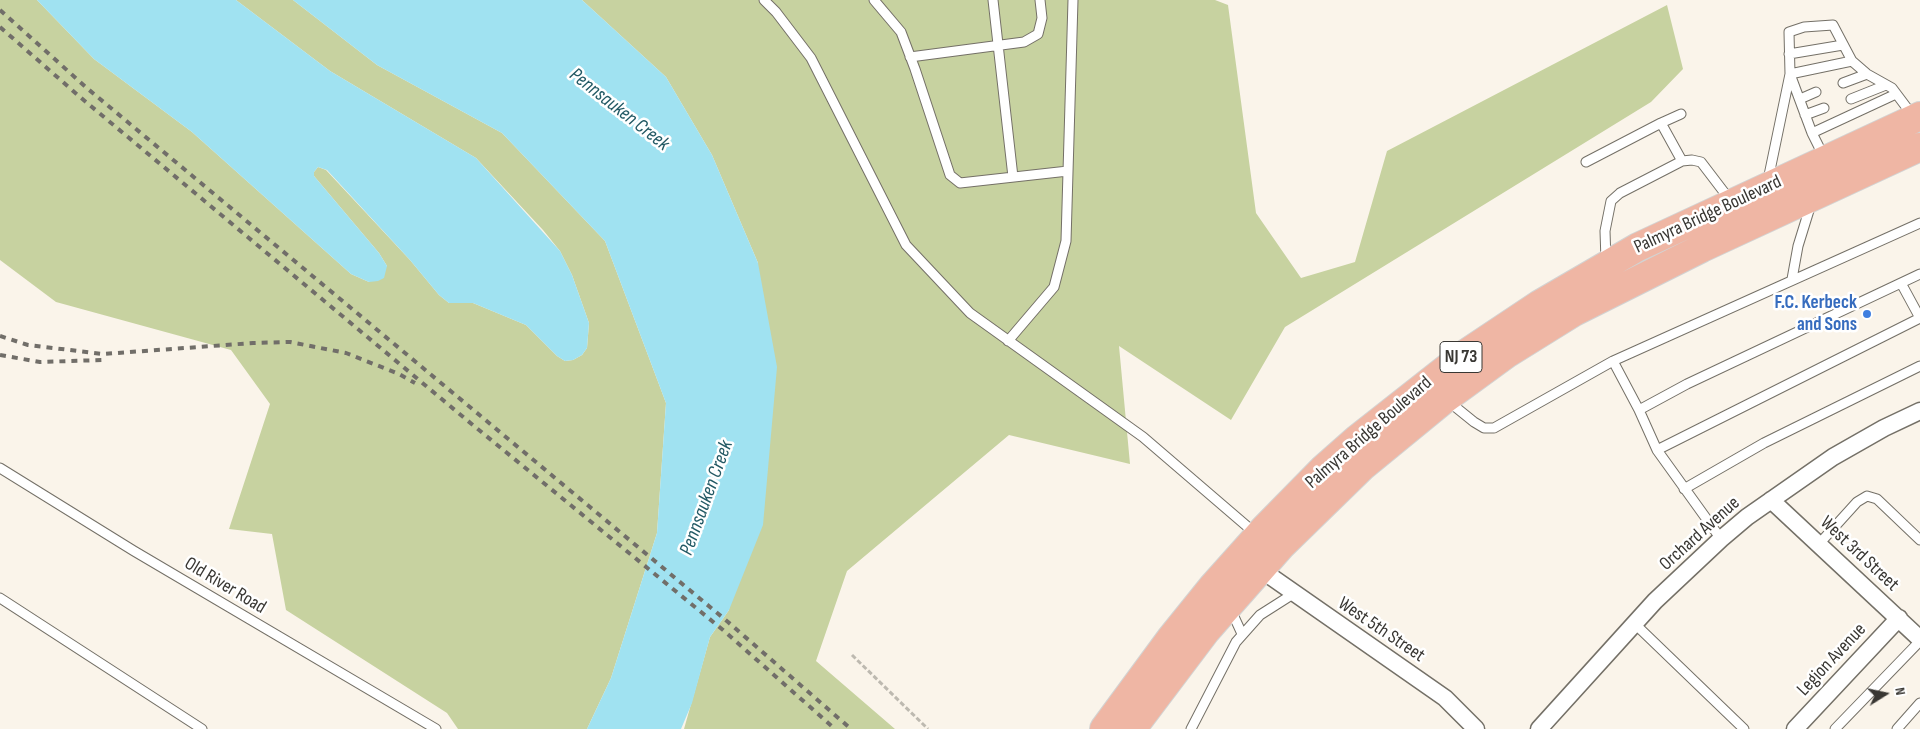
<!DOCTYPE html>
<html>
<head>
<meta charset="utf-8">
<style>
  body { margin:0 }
  #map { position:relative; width:1920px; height:729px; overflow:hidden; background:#faf4ea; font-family:"Sofia Sans Condensed",sans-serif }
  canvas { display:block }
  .north { position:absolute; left:1860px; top:669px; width:50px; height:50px; -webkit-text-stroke:4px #fff; paint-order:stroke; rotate:80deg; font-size:14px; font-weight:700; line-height:20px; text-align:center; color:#393733 }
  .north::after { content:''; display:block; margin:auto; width:18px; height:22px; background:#393733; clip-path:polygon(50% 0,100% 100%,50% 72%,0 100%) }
</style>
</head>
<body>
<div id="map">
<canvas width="1920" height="729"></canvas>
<div class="north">N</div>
</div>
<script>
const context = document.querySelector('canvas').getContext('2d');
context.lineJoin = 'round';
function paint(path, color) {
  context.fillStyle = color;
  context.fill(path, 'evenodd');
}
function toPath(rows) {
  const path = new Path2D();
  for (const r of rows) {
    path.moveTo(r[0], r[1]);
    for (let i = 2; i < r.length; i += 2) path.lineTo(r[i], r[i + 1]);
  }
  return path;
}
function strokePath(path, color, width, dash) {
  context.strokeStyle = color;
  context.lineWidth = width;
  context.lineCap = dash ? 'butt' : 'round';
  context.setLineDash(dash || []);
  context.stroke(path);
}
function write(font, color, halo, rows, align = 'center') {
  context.font = font + ' "Sofia Sans Condensed",sans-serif';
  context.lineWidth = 5;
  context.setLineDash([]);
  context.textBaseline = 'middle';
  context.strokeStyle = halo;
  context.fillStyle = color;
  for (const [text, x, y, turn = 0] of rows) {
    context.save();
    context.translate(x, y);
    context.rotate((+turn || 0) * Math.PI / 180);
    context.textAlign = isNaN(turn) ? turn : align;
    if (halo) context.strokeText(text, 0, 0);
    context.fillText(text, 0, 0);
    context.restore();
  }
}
paint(toPath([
  [0,0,37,0,94,59,192,132,351,274,369,282,387,266,379,253,314,176,314,172,318,167,326,170,410,260,439,295,449,303,473,303,526,325,557,356,565,361,573,360,582,355,587,348,589,323,572,275,560,251,543,230,476,158,330,71,236,0,293,0,377,65,502,133,605,241,666,403,657,533,611,678,587,729,458,729,447,713,286,610,272,534,229,529,270,404,231,350,56,302,0,260],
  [582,0,1215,0,1228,5,1256,213,1301,278,1355,262,1387,151,1667,5,1683,69,1651,102,1285,327,1231,420,1119,346,1130,464,1009,435,847,571,816,661,895,729,684,729,710,637,729,610,758,263,712,155,666,77]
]), '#c7d2a0');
paint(toPath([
  [37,0,236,0,330,71,476,158,560,251,572,275,589,323,587,348,582,355,573,360,565,361,557,356,526,325,473,303,449,303,439,295,410,260,327,170,318,167,314,172,314,176,379,253,387,266,384,278,378,281,369,282,351,274,192,132,94,59],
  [293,0,582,0,666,77,712,155,758,263,777,367,763,525,729,610,710,637,692,703,681,729,587,729,611,678,657,533,666,403,605,241,502,133,377,65]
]), '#a0e2f1');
const service = toPath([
  [764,0,776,12,811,58,906,245,970,313,1143,437,1256,534],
  [874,0,901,32,915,69,950,175,960,183,1068,171],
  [993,0,1013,177],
  [1789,54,1843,45],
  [910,57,1024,42,1038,34,1042,18,1040,0],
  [1843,83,1867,74],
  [1800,99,1816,92],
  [1851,99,1886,85],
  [1805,115,1824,108],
  [1661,123,1681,114],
  [1812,133,1896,94],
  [1824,157,1812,133,1790,74,1852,61],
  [1586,162,1661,123,1682,161],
  [1768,180,1790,74,1789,32,1804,27,1833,25,1852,61,1867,74,1892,88,1913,116],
  [1606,261,1605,231,1611,201,1620,193,1682,161,1692,160,1701,162,1730,200],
  [1792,279,1798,246,1811,204],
  [1901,283,1920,318],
  [1008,341,1054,287,1066,241,1073,0],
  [1613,361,1639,410],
  [1448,401,1474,422,1484,428,1494,428,1613,361,1920,223],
  [1657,450,1920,318],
  [0,468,134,551,436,729],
  [1684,489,1764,443,1920,366],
  [1721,539,1657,450,1639,410,1687,384,1920,274],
  [1819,544,1857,502,1867,496,1877,499,1920,540],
  [0,598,202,729],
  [1231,610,1242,634],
  [1635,624,1744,729],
  [1191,729,1236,642,1260,615,1293,594],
  [1835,729,1920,641],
  [1897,729,1920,703]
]);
const minor = toPath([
  [1771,500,1920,639],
  [1260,569,1445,698,1476,729],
  [1539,729,1655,601,1721,539,1747,517,1833,457,1884,428,1920,411],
  [1795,729,1899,618]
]);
const trunk = toPath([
  [1104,729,1171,638,1213,586,1264,529,1323,469,1357,439,1465,354,1540,304,1638,247,1920,116],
  [1132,729,1206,631,1281,546,1362,467,1445,399,1508,353,1574,312,1702,248,1920,147]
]);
strokePath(service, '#747067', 11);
strokePath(minor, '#747067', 19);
strokePath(trunk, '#d3d3d2', 30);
strokePath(toPath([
  [852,655,928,729]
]), '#bdb9b0', 3, [5, 2.5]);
strokePath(service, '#fff', 9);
strokePath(minor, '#fff', 16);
strokePath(trunk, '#efb6a4', 28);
strokePath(toPath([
  [0,10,88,89,728,622,851,729],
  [0,27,80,97,468,421,723,630,835,729],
  [0,336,28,345,103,354,253,343,290,342,346,353,399,374,415,383],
  [0,355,40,362,102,360]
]), '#716e69', 4, [6, 6]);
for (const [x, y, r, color] of [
  [1867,314,5,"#3f7fe0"]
]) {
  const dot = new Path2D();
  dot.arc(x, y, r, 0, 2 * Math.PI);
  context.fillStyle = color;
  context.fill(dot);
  strokePath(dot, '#fff', 2);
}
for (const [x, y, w] of [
  [1461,357,42]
]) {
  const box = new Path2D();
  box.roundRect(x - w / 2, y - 15.5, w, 31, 4);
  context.fillStyle = '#fff';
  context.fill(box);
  strokePath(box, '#393733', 1);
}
write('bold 18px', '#393733', null, [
  ["NJ 73",1461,357]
]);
write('19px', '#393733', '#fff', [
  ["Palmyra Bridge Boulevard",1708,215,-25],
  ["Palmyra Bridge Boulevard",1369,433,-41],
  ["Orchard Avenue",1700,534,-42],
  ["West 3rd Street",1859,554,43],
  ["Old River Road",225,586,31],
  ["West 5th Street",1381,630,34],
  ["Legion Avenue",1832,660,-47]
]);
write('bold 19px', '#366cbe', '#fff', [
  ["F.C. Kerbeck",1857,303],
  ["and Sons",1857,325]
], 'right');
write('italic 20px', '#235a65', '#fff', [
  ["Pennsauken Creek",619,110,38],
  ["Pennsauken Creek",707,498,-70]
]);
</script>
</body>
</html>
